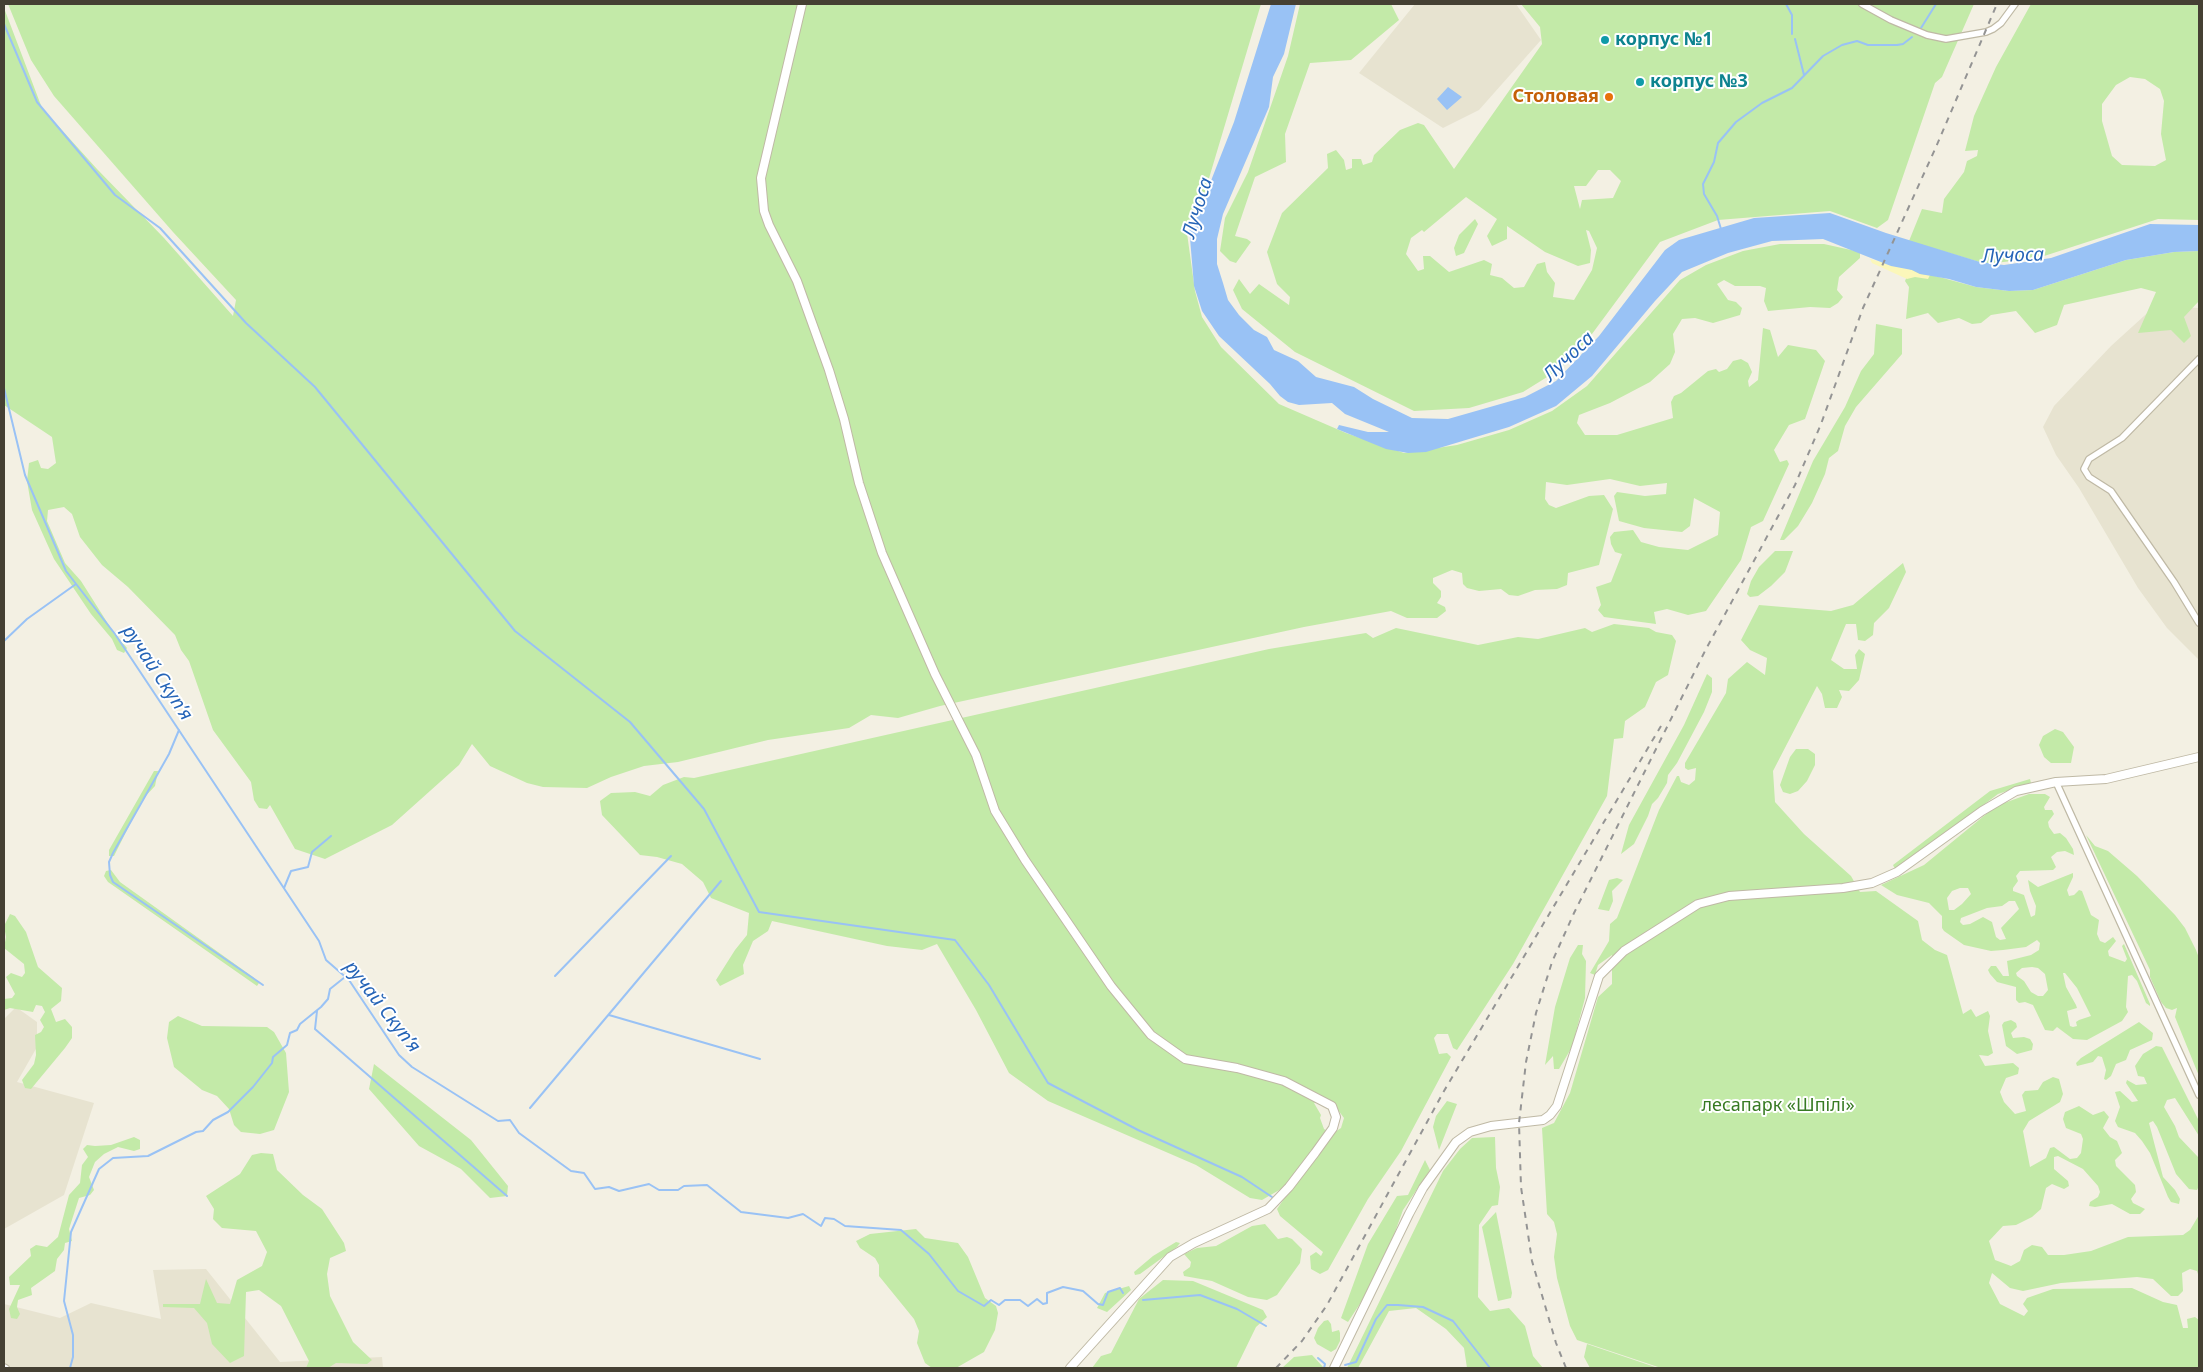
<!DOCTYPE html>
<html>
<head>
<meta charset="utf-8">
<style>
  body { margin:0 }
  #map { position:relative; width:2203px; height:1372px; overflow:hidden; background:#f3f0e3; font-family:"Noto Sans",sans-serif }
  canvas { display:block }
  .frame { position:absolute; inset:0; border:5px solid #454033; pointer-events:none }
</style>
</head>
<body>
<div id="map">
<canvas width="2203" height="1372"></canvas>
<div class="frame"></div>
</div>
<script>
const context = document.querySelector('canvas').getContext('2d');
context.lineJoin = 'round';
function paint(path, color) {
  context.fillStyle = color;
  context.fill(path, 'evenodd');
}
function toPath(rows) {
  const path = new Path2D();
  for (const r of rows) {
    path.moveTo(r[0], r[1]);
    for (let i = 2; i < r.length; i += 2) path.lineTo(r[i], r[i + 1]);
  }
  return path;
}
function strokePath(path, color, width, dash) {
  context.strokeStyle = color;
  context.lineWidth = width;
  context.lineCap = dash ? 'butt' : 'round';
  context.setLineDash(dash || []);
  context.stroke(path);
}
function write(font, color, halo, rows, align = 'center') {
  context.font = font + ' "Noto Sans",sans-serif';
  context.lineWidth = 4;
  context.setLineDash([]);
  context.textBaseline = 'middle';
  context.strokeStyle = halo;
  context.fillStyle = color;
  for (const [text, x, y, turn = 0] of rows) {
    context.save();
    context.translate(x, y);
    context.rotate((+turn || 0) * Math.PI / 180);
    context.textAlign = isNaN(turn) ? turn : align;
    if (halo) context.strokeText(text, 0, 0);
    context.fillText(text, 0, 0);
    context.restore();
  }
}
paint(toPath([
  [1415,4,1516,4,1541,40,1479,110,1443,128,1359,73],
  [2155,306,2199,308,2199,660,2167,628,2138,588,2079,488,2056,455,2043,427,2054,406,2111,346],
  [16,1007,37,1022,37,1047,17,1082,94,1103,64,1195,4,1229,4,1019],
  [206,1269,280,1362,382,1357,383,1368,4,1368,4,1304,60,1318,91,1303,161,1319,153,1270]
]), '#e7e3d0');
paint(toPath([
  [8,4,1261,4,1204,195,1186,226,1195,291,1202,317,1221,347,1279,404,1346,433,1404,453,1457,445,1509,430,1552,411,1587,386,1680,280,1706,265,1743,251,1780,244,1824,244,1860,252,1860,258,1839,277,1837,290,1843,297,1838,303,1830,308,1810,307,1768,311,1764,301,1766,288,1760,286,1735,286,1724,280,1717,284,1728,300,1736,302,1742,308,1740,315,1713,323,1695,318,1682,319,1673,334,1675,352,1670,364,1650,382,1610,403,1579,415,1577,423,1585,435,1617,435,1673,418,1671,402,1674,396,1681,393,1708,371,1716,369,1719,372,1727,369,1733,361,1741,359,1748,363,1752,372,1748,381,1749,387,1758,380,1763,328,1770,330,1778,357,1788,345,1816,350,1825,361,1805,419,1789,425,1774,450,1780,462,1787,460,1789,464,1763,521,1751,527,1741,560,1706,611,1688,615,1667,609,1654,612,1656,624,1604,617,1598,610,1601,605,1596,587,1611,582,1622,554,1615,552,1611,544,1610,537,1614,532,1633,530,1641,542,1659,547,1688,550,1718,535,1720,512,1694,498,1690,526,1682,532,1644,528,1619,521,1614,496,1617,492,1645,496,1666,494,1667,483,1640,486,1610,479,1567,485,1546,482,1545,499,1549,505,1556,508,1589,496,1604,495,1613,509,1599,565,1568,573,1567,585,1557,589,1535,590,1518,596,1509,595,1501,589,1479,591,1467,588,1463,584,1462,573,1452,570,1433,578,1433,583,1441,591,1441,597,1437,603,1445,607,1446,611,1437,618,1407,618,1391,611,1304,627,940,706,898,718,871,715,849,728,768,740,678,762,644,766,611,777,587,788,543,787,527,783,490,766,472,744,459,765,392,825,325,859,295,849,270,805,267,809,259,808,254,800,251,782,213,730,189,661,181,650,175,635,128,587,102,565,80,537,72,514,64,507,48,510,47,521,65,563,81,581,112,630,127,648,124,653,117,650,112,639,91,614,54,559,32,510,27,481,29,463,38,460,41,468,48,469,56,463,52,437,4,405,4,8,42,108,97,169,164,238,233,316,236,300,173,232,54,96,31,60],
  [1300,4,1391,4,1399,20,1351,60,1310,63,1285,134,1286,162,1255,177,1235,236,1247,239,1251,242,1236,263,1230,261,1220,251,1225,218,1248,172,1288,56],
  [1521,4,1974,4,1942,77,1935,83,1888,220,1877,228,1830,211,1718,220,1660,242,1589,338,1560,369,1523,392,1469,408,1414,411,1295,352,1242,309,1233,290,1239,279,1250,294,1259,284,1289,305,1290,297,1277,284,1267,252,1282,213,1328,168,1327,154,1336,150,1344,160,1346,170,1352,168,1352,159,1361,159,1363,165,1372,162,1374,155,1400,130,1418,123,1424,125,1454,169,1542,44,1540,27],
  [1598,170,1610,170,1621,181,1613,198,1582,200,1580,209,1574,186,1586,186],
  [1466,197,1497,219,1487,236,1492,246,1507,239,1507,226,1545,252,1578,266,1590,263,1591,250,1586,230,1589,231,1597,248,1592,270,1574,300,1553,297,1555,283,1547,272,1545,262,1537,264,1524,287,1514,288,1502,278,1490,275,1492,264,1484,260,1449,272,1430,256,1423,256,1424,269,1418,271,1406,254,1411,238,1422,230,1424,232],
  [2031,4,2199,4,2199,220,2158,219,2038,258,1986,264,1909,241,1922,209,1942,213,1944,199,1964,172,1967,161,1977,156,1978,150,1965,151,1974,116,1996,67],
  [2130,77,2145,79,2160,89,2164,101,2161,134,2166,160,2155,166,2122,165,2112,156,2102,121,2102,104,2116,85],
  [1475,219,1478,224,1464,253,1456,256,1454,248,1459,235],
  [2199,251,2199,301,2184,317,2191,336,2184,343,2171,330,2138,333,2156,292,2141,288,2064,305,2057,325,2035,333,2016,311,1991,315,1981,323,1972,324,1959,318,1938,323,1928,313,1906,319,1909,287,1905,281,1910,269,1976,287,2009,291,2033,290,2126,260,2174,252],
  [1876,324,1902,329,1902,354,1856,407,1845,426,1838,451,1829,458,1825,474,1812,503,1798,526,1784,540,1780,540,1813,461,1845,407,1861,371,1874,354],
  [1775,551,1793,551,1785,572,1771,586,1758,596,1750,597,1747,594,1751,581,1759,567],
  [1903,563,1906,572,1889,608,1874,623,1873,635,1865,641,1858,640,1856,624,1846,624,1831,660,1844,669,1857,669,1855,655,1859,649,1865,654,1859,680,1849,691,1839,690,1842,697,1837,708,1825,708,1822,694,1817,686,1773,771,1775,802,1804,834,1851,876,1860,892,1876,891,1918,921,1922,940,1935,950,1947,955,1963,1014,1971,1009,1976,1017,1988,1011,1990,1016,1988,1031,1993,1053,1988,1056,1979,1055,1985,1066,2013,1063,2019,1068,2018,1074,2006,1078,2000,1092,2004,1102,2015,1114,2026,1111,2022,1095,2025,1091,2038,1090,2043,1082,2053,1077,2059,1079,2063,1094,2060,1102,2029,1121,2023,1131,2030,1167,2046,1158,2050,1148,2054,1147,2070,1159,2077,1158,2081,1153,2083,1139,2081,1134,2066,1128,2063,1119,2065,1112,2079,1106,2093,1115,2104,1111,2109,1117,2103,1128,2110,1137,2117,1141,2122,1153,2115,1160,2116,1166,2135,1185,2136,1192,2131,1199,2133,1203,2145,1209,2140,1214,2130,1214,2112,1204,2095,1207,2089,1206,2090,1202,2098,1197,2100,1192,2098,1186,2083,1169,2058,1156,2054,1157,2054,1169,2068,1181,2069,1186,2064,1189,2052,1184,2046,1188,2041,1209,2032,1217,2016,1225,2003,1226,1989,1241,1995,1260,2011,1266,2020,1261,2024,1250,2032,1245,2042,1247,2048,1255,2064,1255,2091,1251,2128,1237,2183,1235,2190,1230,2199,1215,2199,1277,2197,1271,2190,1269,2182,1273,2183,1291,2178,1296,2171,1296,2153,1279,2137,1277,2061,1283,2023,1291,2010,1288,1992,1273,1989,1283,2000,1304,2024,1316,2028,1311,2023,1304,2027,1298,2053,1289,2132,1288,2163,1302,2177,1305,2183,1328,2188,1328,2187,1319,2195,1317,2199,1320,2199,1368,1661,1368,1577,1340,1570,1326,1557,1278,1554,1257,1557,1234,1554,1222,1547,1214,1542,1128,1554,1123,1570,1093,1598,997,1612,984,1612,955,1598,965,1595,975,1590,973,1609,941,1610,924,1617,918,1659,810,1677,776,1679,776,1681,782,1689,785,1695,780,1696,768,1688,770,1685,768,1685,763,1726,693,1728,679,1747,662,1765,675,1767,658,1750,650,1741,640,1759,605,1831,611,1853,605],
  [1614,624,1649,628,1656,632,1672,635,1676,641,1668,675,1656,682,1645,707,1625,721,1623,738,1614,739,1607,796,1513,964,1457,1050,1453,1048,1448,1034,1437,1034,1434,1038,1439,1054,1447,1053,1451,1057,1401,1151,1368,1199,1328,1270,1320,1274,1311,1269,1310,1256,1316,1252,1321,1256,1323,1252,1280,1216,1277,1209,1286,1196,1281,1189,1262,1200,1250,1198,1196,1165,1048,1101,1009,1073,976,1010,937,944,922,950,887,946,772,921,768,931,753,941,743,965,744,974,720,986,716,980,735,950,747,935,749,913,711,898,703,882,682,864,657,857,640,855,602,815,600,801,611,793,635,792,650,796,663,785,684,777,694,778,1269,649,1366,633,1373,638,1396,628,1478,645,1518,637,1538,639,1585,628,1592,632],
  [1318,1102,1326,1108,1338,1110,1344,1118,1341,1128,1332,1134,1324,1129,1320,1118,1321,1115,1314,1103],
  [1707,674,1712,678,1712,692,1704,712,1677,763,1668,775,1667,783,1658,798,1652,804,1648,816,1634,844,1621,854,1629,825,1684,725],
  [2055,729,2063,732,2074,747,2071,763,2051,763,2044,757,2039,745,2043,736],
  [1796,749,1808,749,1815,754,1815,765,1807,781,1798,791,1790,794,1783,792,1780,785,1790,757],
  [154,771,158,771,155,786,142,800,114,856,109,856,109,850],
  [2030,779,2031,783,1998,794,1920,853,1895,869,1893,865,1990,791],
  [2029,794,2045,794,2050,797,2044,807,2045,810,2052,810,2054,814,2048,822,2049,827,2054,834,2060,833,2066,838,2073,849,2074,855,2065,851,2057,852,2051,857,2056,867,2053,870,2020,871,2016,876,2018,881,2013,888,2013,891,2024,895,2031,917,2035,915,2036,906,2030,891,2028,880,2038,887,2073,873,2073,877,2067,890,2069,896,2074,895,2079,890,2082,891,2091,915,2099,920,2097,934,2100,941,2105,943,2113,937,2116,941,2108,951,2109,956,2125,962,2127,959,2122,946,2124,944,2150,1004,2150,1006,2146,1003,2137,981,2132,975,2128,976,2126,1007,2128,1012,2122,1021,2087,1040,2073,1039,2057,1027,2053,1031,2045,1030,2033,1005,2025,1002,2019,1003,2016,1000,2016,987,1997,982,1990,974,1988,970,1991,966,1996,966,2003,976,2009,976,2007,961,2031,955,2039,950,2040,943,2037,940,2026,947,2003,950,1991,951,1964,945,1944,931,1942,928,1942,916,1929,903,1897,895,1881,885,1924,865,1996,806],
  [1960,888,1968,888,1971,894,1962,904,1954,910,1949,910,1947,898,1952,891],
  [2009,901,2015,901,2019,909,2001,928,2006,939,2000,940,1996,937,1992,922,1983,917,1970,924,1963,925,1960,922,1961,918,1987,908,2002,906],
  [2032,967,2038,968,2045,974,2048,990,2043,996,2038,996,2031,992,2024,981,2017,976,2016,973,2022,968],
  [2063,973,2065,973,2077,988,2091,1016,2079,1020,2076,1022,2077,1026,2073,1027,2070,1026,2067,1011,2077,1008,2076,1005,2066,987],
  [2086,835,2095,846,2108,851,2137,876,2175,915,2185,928,2196,950,2199,958,2199,1076,2175,1017,2177,1008,2172,1010,2166,1008,2161,1002,2150,977,2150,970],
  [111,870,120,882,253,977,259,983,257,986,108,882,104,876,106,871],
  [1617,878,1623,880,1612,891,1613,901,1609,911,1598,909,1609,880],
  [10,914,15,916,26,932,38,967,62,988,61,1001,51,1009,56,1022,65,1019,72,1027,72,1038,65,1048,31,1089,25,1088,22,1080,34,1064,36,1055,35,1035,41,1032,44,1027,40,1020,45,1012,42,1006,36,1005,33,1012,10,1008,4,1010,4,999,12,998,15,994,6,977,11,973,22,977,25,973,24,964,4,948,6,937,4,926],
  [1578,945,1583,945,1582,954,1586,961,1585,998,1572,1047,1559,1069,1554,1069,1553,1056,1545,1065,1555,1007,1570,958],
  [178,1016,202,1026,267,1027,274,1032,286,1053,289,1092,274,1130,260,1134,241,1132,234,1125,229,1109,217,1096,202,1090,174,1067,167,1038,169,1022],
  [2011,1020,2016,1023,2017,1027,2011,1033,2013,1038,2024,1037,2030,1039,2033,1044,2032,1050,2017,1054,2006,1046,2002,1025,2004,1022],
  [2139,1022,2153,1033,2152,1040,2130,1050,2126,1060,2116,1064,2111,1076,2106,1080,2104,1079,2106,1070,2102,1057,2098,1056,2093,1062,2077,1066,2076,1063,2081,1058],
  [2156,1046,2162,1047,2199,1121,2199,1136,2175,1098,2167,1100,2164,1107,2175,1126,2179,1137,2198,1157,2199,1186,2197,1190,2189,1189,2176,1174,2157,1127,2153,1121,2149,1123,2163,1177,2175,1190,2180,1199,2179,1204,2171,1202,2168,1197,2150,1153,2142,1141,2135,1133,2118,1127,2115,1121,2120,1107,2115,1092,2120,1091,2132,1102,2138,1101,2126,1083,2127,1080,2136,1085,2147,1084,2144,1077,2138,1076,2135,1066,2143,1054],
  [374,1064,471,1140,508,1186,507,1196,490,1198,461,1169,419,1146,369,1089],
  [1447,1101,1457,1104,1439,1150,1433,1127,1436,1116],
  [134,1137,140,1140,140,1149,134,1151,118,1147,104,1154,95,1162,89,1177,94,1190,90,1195,79,1198,69,1229,72,1241,65,1243,64,1250,57,1259,55,1271,31,1288,32,1295,18,1300,17,1307,20,1314,17,1319,11,1318,9,1309,20,1285,10,1285,9,1277,31,1256,30,1249,36,1245,47,1247,58,1237,69,1195,80,1183,82,1165,88,1157,83,1149,87,1145,95,1146,111,1145],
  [1495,1137,1496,1168,1500,1187,1498,1205,1492,1206,1479,1225,1478,1297,1490,1311,1509,1308,1525,1326,1533,1356,1543,1368,1467,1368,1464,1348,1446,1329,1416,1308,1389,1311,1358,1368,1347,1368,1443,1171,1460,1149,1472,1138],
  [261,1153,273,1154,277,1170,303,1195,322,1209,344,1243,346,1251,330,1258,327,1274,330,1296,353,1342,372,1360,367,1364,336,1363,328,1368,306,1368,309,1361,281,1306,259,1290,246,1292,244,1356,230,1363,212,1344,207,1323,194,1308,163,1307,163,1304,200,1304,206,1279,217,1303,230,1304,237,1280,262,1266,267,1252,256,1231,222,1228,213,1219,214,1209,206,1196,240,1174,252,1155],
  [1425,1160,1430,1170,1403,1210,1390,1246,1367,1293,1348,1322,1341,1318,1368,1244,1397,1196,1408,1195],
  [1496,1212,1512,1293,1511,1298,1498,1301,1482,1227],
  [1265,1224,1278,1239,1287,1237,1292,1239,1302,1249,1300,1263,1277,1295,1267,1300,1248,1297,1212,1281,1184,1276,1183,1272,1190,1267,1191,1262,1184,1254,1197,1248,1216,1246,1252,1226],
  [916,1229,925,1238,958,1243,968,1257,985,1298,996,1306,998,1313,995,1330,984,1352,956,1368,932,1368,925,1363,917,1343,919,1331,914,1319,879,1276,879,1265,875,1258,860,1248,856,1241,870,1234],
  [1176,1242,1180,1243,1177,1247,1140,1274,1135,1275,1134,1272,1153,1256],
  [1163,1280,1193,1281,1263,1310,1267,1317,1256,1327,1236,1368,1092,1368,1101,1356,1111,1353,1139,1299],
  [1129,1286,1131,1290,1107,1312,1097,1308,1105,1293],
  [1328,1320,1331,1324,1332,1332,1339,1330,1340,1333,1340,1341,1336,1349,1331,1352,1317,1344,1314,1338,1318,1328,1324,1321],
  [1587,1344,1658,1368,1590,1368,1584,1357],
  [1312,1355,1324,1368,1282,1368,1294,1357]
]), '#c3eaa8');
paint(toPath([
  [1870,259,1912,270,1920,274,1930,275,1928,279,1915,277,1907,279,1872,263]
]), '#fbf7ba');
paint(toPath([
  [1271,4,1296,4,1284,54,1273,77,1269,107,1223,214,1217,239,1217,264,1223,283,1228,300,1239,315,1254,330,1267,337,1274,350,1298,361,1316,377,1354,387,1373,399,1412,418,1448,419,1525,397,1556,381,1599,336,1665,250,1679,240,1754,218,1830,213,1886,233,1980,262,2004,265,2051,258,2150,224,2199,225,2199,251,2174,252,2126,260,2033,290,2009,291,1976,287,1949,279,1920,274,1912,270,1891,266,1823,239,1772,241,1728,253,1682,272,1655,301,1592,376,1556,406,1509,427,1426,452,1408,453,1386,449,1337,429,1339,425,1368,432,1389,432,1345,414,1332,403,1299,405,1288,402,1280,396,1270,384,1219,336,1202,311,1194,286,1189,226,1205,196,1234,122],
  [1448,87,1462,97,1447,110,1437,99]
]), '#99c2f5');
strokePath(toPath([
  [1786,4,1792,15,1792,34],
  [4,24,37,102,115,195,160,228,246,323,315,387,515,631,630,722,704,809,759,912,955,940,989,985,1048,1083,1138,1130,1242,1177,1272,1197],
  [1921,28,1936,4],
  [1795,39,1804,75],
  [1721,229,1717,216,1704,194,1703,184,1714,162,1718,143,1736,122,1762,103,1792,88,1823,56,1842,45,1857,41,1868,45,1897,45,1903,44,1912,37],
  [4,388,25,475,66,571,115,634,319,941,326,960,349,980,399,1055,412,1067,498,1121,510,1120,519,1133,571,1171,584,1173,595,1189,609,1187,619,1191,649,1184,659,1190,678,1190,684,1186,707,1185,741,1212,788,1218,803,1214,821,1226,825,1218,834,1219,845,1226,901,1230,929,1254,958,1291,984,1306,991,1300,999,1305,1005,1300,1020,1300,1028,1306,1037,1299,1043,1304,1047,1303,1047,1293,1063,1287,1083,1291,1098,1304,1103,1305,1108,1292,1120,1288,1123,1293],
  [4,641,27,619,76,584],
  [179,730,169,754,113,853,109,862,110,875,113,882,263,985],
  [284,888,291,871,308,867,312,852,331,836],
  [555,976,671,856],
  [317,1011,315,1029,507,1196],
  [609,1015,760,1059],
  [530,1108,721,881],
  [1143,1300,1200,1295,1237,1309,1266,1326],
  [1318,1358,1325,1364,1324,1368],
  [1345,1365,1356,1362,1376,1319,1387,1305,1398,1305,1423,1307,1453,1321,1490,1368],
  [70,1368,73,1357,73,1335,64,1301,71,1232,99,1169,113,1158,148,1156,196,1132,203,1131,213,1120,228,1112,253,1087,272,1063,273,1057,287,1045,290,1033,297,1030,300,1024,321,1007,328,999,330,989,345,977]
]), '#99c2f5', 2);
const minor = toPath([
  [1862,4,1891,20,1927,35,1946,39,1986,32,1993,29,2001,23,2015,4],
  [2199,359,2122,438,2089,459,2084,469,2089,477,2111,491,2174,582,2199,623],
  [2056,782,2199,1095],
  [4,1367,6,1368]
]);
const tertiary = toPath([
  [802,4,761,178,764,211,769,225,797,281,829,370,844,419,859,483,882,553,935,674,976,755,995,811,1025,860,1111,986,1151,1035,1185,1059,1237,1068,1284,1081,1332,1106,1336,1117,1333,1128,1315,1153,1289,1187,1268,1209,1194,1243,1170,1257,1070,1368],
  [1334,1368,1409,1214,1423,1188,1456,1142,1470,1132,1491,1126,1543,1120,1550,1115,1557,1106,1599,976,1624,951,1698,904,1729,896,1843,888,1872,883,1897,872,1982,811,2016,791,2056,782,2106,779,2199,757]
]);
strokePath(minor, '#bfb9a5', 8);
strokePath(tertiary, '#bfb9a5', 10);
strokePath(minor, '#fff', 5.5);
strokePath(tertiary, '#fff', 8);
strokePath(toPath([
  [1276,1368,1302,1341,1327,1305,1444,1091,1661,726],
  [1566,1368,1556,1343,1532,1261,1521,1187,1519,1123,1526,1062,1536,1013,1552,962,1574,913,1705,651,1795,485,1821,424,1863,308,1936,147,1997,4]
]), '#949494', 2, [6, 6]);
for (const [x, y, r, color] of [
  [1605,40,5,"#0f9aa8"],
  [1640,82,5,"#0f9aa8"],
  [1609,97,5,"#e8710a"]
]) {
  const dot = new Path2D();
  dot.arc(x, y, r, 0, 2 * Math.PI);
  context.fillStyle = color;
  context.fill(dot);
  strokePath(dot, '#fff', 2);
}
write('bold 18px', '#0d838f', '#fff', [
  ["корпус №1",1615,40],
  ["корпус №3",1650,82]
], 'left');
write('bold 18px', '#c56008', '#fff', [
  ["Столовая",1599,97]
], 'right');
write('18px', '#377a23', '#fff', [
  ["лесапарк «Шпілі»",1778,1106]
]);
write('italic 19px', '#2564b7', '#fff', [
  ["Лучоса",1198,208,-73],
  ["Лучоса",2013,256,-2],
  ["Лучоса",1569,357,-44],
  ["ручай Скупʼя",157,673,56],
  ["ручай Скупʼя",382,1007,52]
]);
</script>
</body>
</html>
